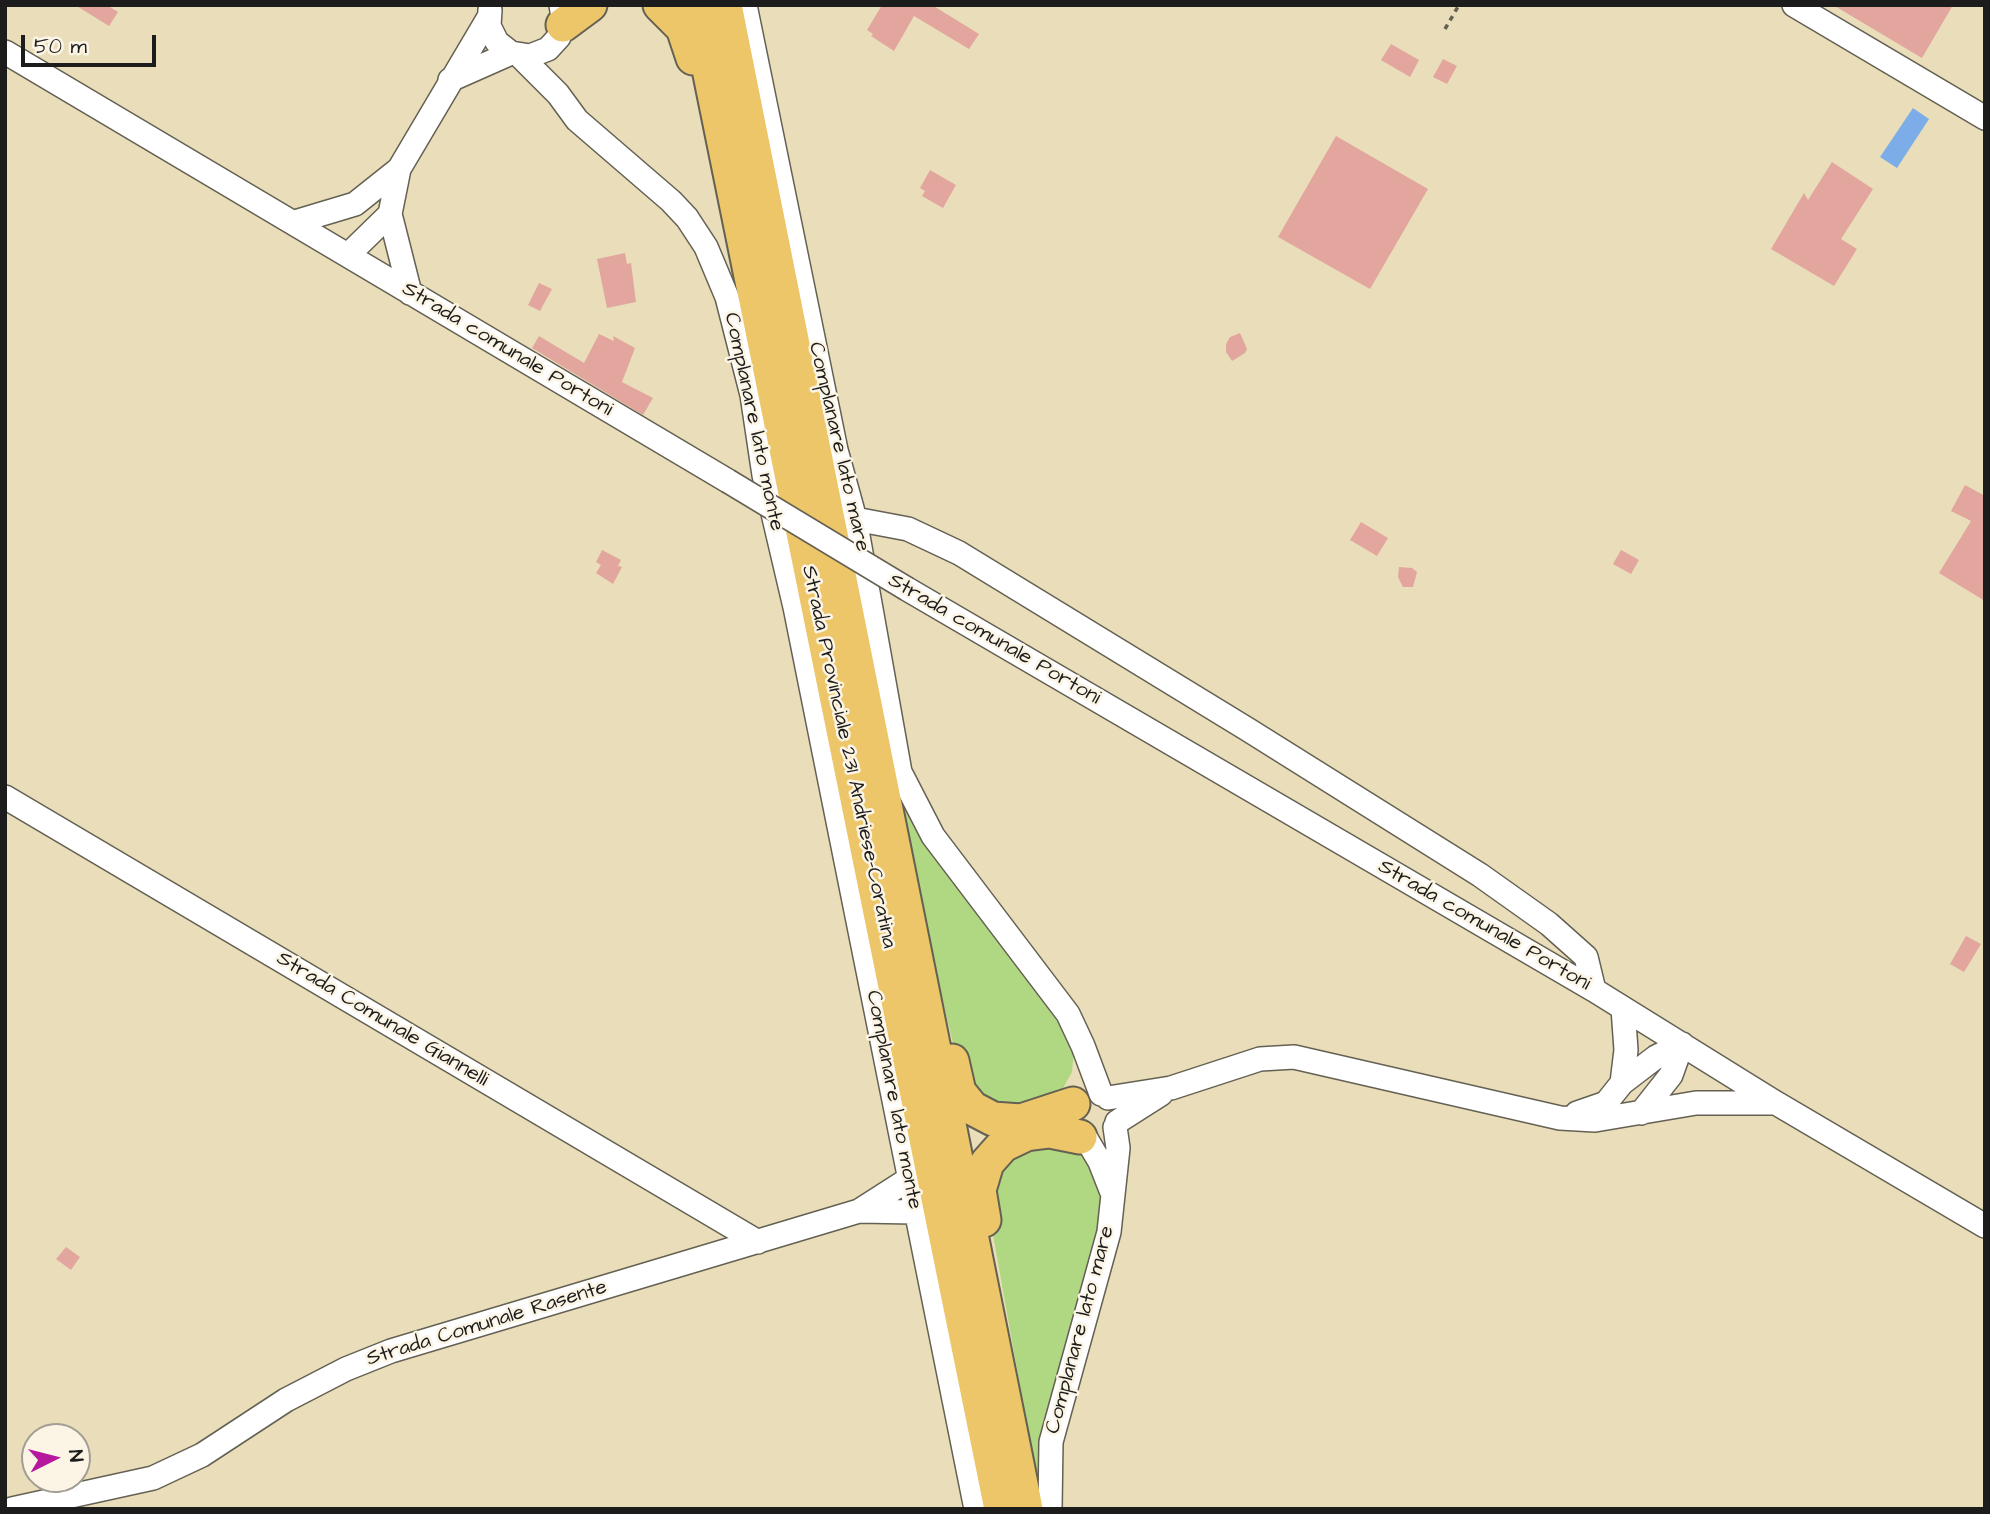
<!DOCTYPE html>
<html>
<head>
<meta charset="utf-8">
<style>
  body { margin:0 }
  #map { position:relative; width:1990px; height:1514px; overflow:hidden; background:#e9deb9; font-family:"Architects Daughter",sans-serif }
  canvas { display:block }
  .frame { position:absolute; inset:0; border:7px solid #1c1c1c; pointer-events:none }
  .north { position:absolute; left:21px; top:1423px; width:70px; height:70px; box-sizing:border-box; background:#fcf5e5; border:2px solid #a29e95; border-radius:50%; rotate:84deg; font-size:19px; font-weight:700; line-height:28px; text-align:center; color:#1c1c1c }
  .north::after { content:''; display:block; margin:auto; width:24px; height:32px; background:#b5179e; clip-path:polygon(50% 0,100% 100%,50% 72%,0 100%) }
  .scale { position:absolute; left:21px; top:35px; width:135px; height:32px; box-sizing:border-box; border:4px solid #1c1c1c; border-top:0; padding-left:9px; font-size:21px; line-height:24px; white-space:nowrap; color:#1c1c1c; -webkit-text-stroke:5px #fcf5e5; paint-order:stroke }
</style>
</head>
<body>
<div id="map">
<canvas width="1990" height="1514"></canvas>
<div class="frame"></div>
<div class="north">N</div>
<div class="scale">50 m</div>
</div>
<script>
const context = document.querySelector('canvas').getContext('2d');
context.lineJoin = 'round';
function paint(path, color) {
  context.fillStyle = color;
  context.fill(path, 'evenodd');
}
function toPath(rows) {
  const path = new Path2D();
  for (const r of rows) {
    path.moveTo(r[0], r[1]);
    for (let i = 2; i < r.length; i += 2) path.lineTo(r[i], r[i + 1]);
  }
  return path;
}
function strokePath(path, color, width, dash) {
  context.strokeStyle = color;
  context.lineWidth = width;
  context.lineCap = dash ? 'butt' : 'round';
  context.setLineDash(dash || []);
  context.stroke(path);
}
function write(font, color, halo, rows, align = 'center') {
  context.font = font + ' "Architects Daughter",sans-serif';
  context.lineWidth = 5;
  context.setLineDash([]);
  context.textBaseline = 'middle';
  context.strokeStyle = halo;
  context.fillStyle = color;
  for (const [text, x, y, turn = 0] of rows) {
    context.save();
    context.translate(x, y);
    context.rotate((+turn || 0) * Math.PI / 180);
    context.textAlign = isNaN(turn) ? turn : align;
    if (halo) context.strokeText(text, 0, 0);
    context.fillText(text, 0, 0);
    context.restore();
  }
}
paint(toPath([
  [890,776,903,803,927,843,1062,1017,1074,1051,1072,1072,1061,1092,1043,1106,992,1110,959,1069],
  [1052,1143,1080,1150,1095,1169,1105,1198,1087,1275,1045,1424,1039,1465,1041,1504,989,1212,1004,1161,1025,1148]
]), '#b0d781');
paint(toPath([
  [1913,108,1929,119,1897,168,1880,157]
]), '#7dade8');
paint(toPath([
  [75,5,107,5,118,12,109,26],
  [882,5,932,5,979,34,969,49,914,16,894,51,871,36,873,34,867,30],
  [1833,5,1953,5,1922,58],
  [1391,44,1419,60,1410,77,1381,60],
  [1443,59,1457,66,1447,84,1433,77],
  [1336,136,1428,189,1370,289,1278,237],
  [1832,162,1873,189,1841,239,1857,249,1834,286,1771,249,1804,193,1808,200],
  [930,170,956,185,943,208,922,196,925,191,920,188],
  [625,253,627,264,631,263,636,302,607,308,597,259],
  [539,283,552,289,540,311,528,305],
  [1240,333,1247,349,1245,353,1232,361,1226,352,1226,344,1230,337],
  [599,334,614,341,613,336,635,348,622,382,653,398,643,415,532,348,539,336,584,363],
  [1965,485,1985,496,1985,601,1939,573,1971,521,1951,511],
  [1361,522,1388,538,1377,556,1350,540],
  [602,550,621,560,618,566,622,567,613,584,596,573,601,565,596,562],
  [1621,550,1639,560,1631,574,1613,564],
  [1399,567,1412,568,1417,572,1413,587,1403,587,1398,577],
  [1966,936,1981,944,1964,972,1950,964],
  [66,1247,80,1257,71,1270,56,1259]
]), '#e2a69e');
const minor = toPath([
  [745,5,836,450,855,519,900,772,933,836,1068,1014,1083,1046,1101,1094],
  [1794,5,1985,118],
  [490,10,489,26,497,42,511,53,530,56,548,49,559,37,563,17,561,5],
  [5,52,728,481],
  [520,56,558,94,577,120,671,201,687,218,706,247,727,297,752,395,764,475,795,607,976,1509],
  [450,80,511,53],
  [295,222,355,204,399,169],
  [348,255,390,214],
  [410,293,390,214,399,169,489,17],
  [855,519,908,529,959,553,1247,729,1480,875,1549,924,1586,957,1594,990],
  [907,589,1594,990,1776,1103,1985,1226],
  [5,797,758,1242],
  [1622,1083,1626,1050,1623,1008],
  [1108,1098,1171,1088,1260,1059,1294,1057,1560,1118,1595,1120,1696,1103,1776,1103],
  [1577,1113,1606,1103,1622,1083,1656,1057,1682,1044],
  [1641,1113,1671,1075,1682,1044],
  [1117,1122,1161,1094],
  [1087,1140,1100,1162,1111,1190],
  [859,1211,915,1212],
  [12,1509,153,1478,202,1455,286,1400,346,1369,391,1351,859,1211,909,1179],
  [1050,1509,1051,1442,1109,1232,1118,1148,1115,1127]
]);
const highway = toPath([
  [660,5,683,28,693,58],
  [696,5,1001,1509],
  [725,5,1026,1509],
  [563,25,590,5],
  [952,1061,959,1092,972,1108,993,1119,1021,1121,1073,1104],
  [984,1220,979,1190,987,1163,1003,1145,1026,1134,1050,1131,1080,1137]
]);
strokePath(minor, '#646053', 26);
strokePath(highway, '#646053', 37);
strokePath(toPath([
  [1445,29,1459,5]
]), '#646053', 3.5, [5, 5]);
strokePath(minor, '#fff', 23);
strokePath(highway, '#ecc669', 33);
const minorBridge = toPath([
  [728,481,907,589]
]);
strokePath(minorBridge, '#646053', 26, []);
strokePath(minorBridge, '#fff', 23);
write('21px', '#1c1c1c', '#fcf5e5', [
  ["Strada comunale Portoni",507,350,31],
  ["Complanare lato monte",753,422,78],
  ["Complanare lato mare",838,447,77],
  ["Strada comunale Portoni",994,640,30],
  ["Strada Provinciale 231 Andriese-Coratina",848,757,78],
  ["Strada comunale Portoni",1484,926,30],
  ["Strada Comunale Giannelli",382,1020,31],
  ["Complanare lato monte",893,1100,79],
  ["Strada Comunale Rasente",487,1324,-17],
  ["Complanare lato mare",1081,1330,-75]
]);
</script>
</body>
</html>
